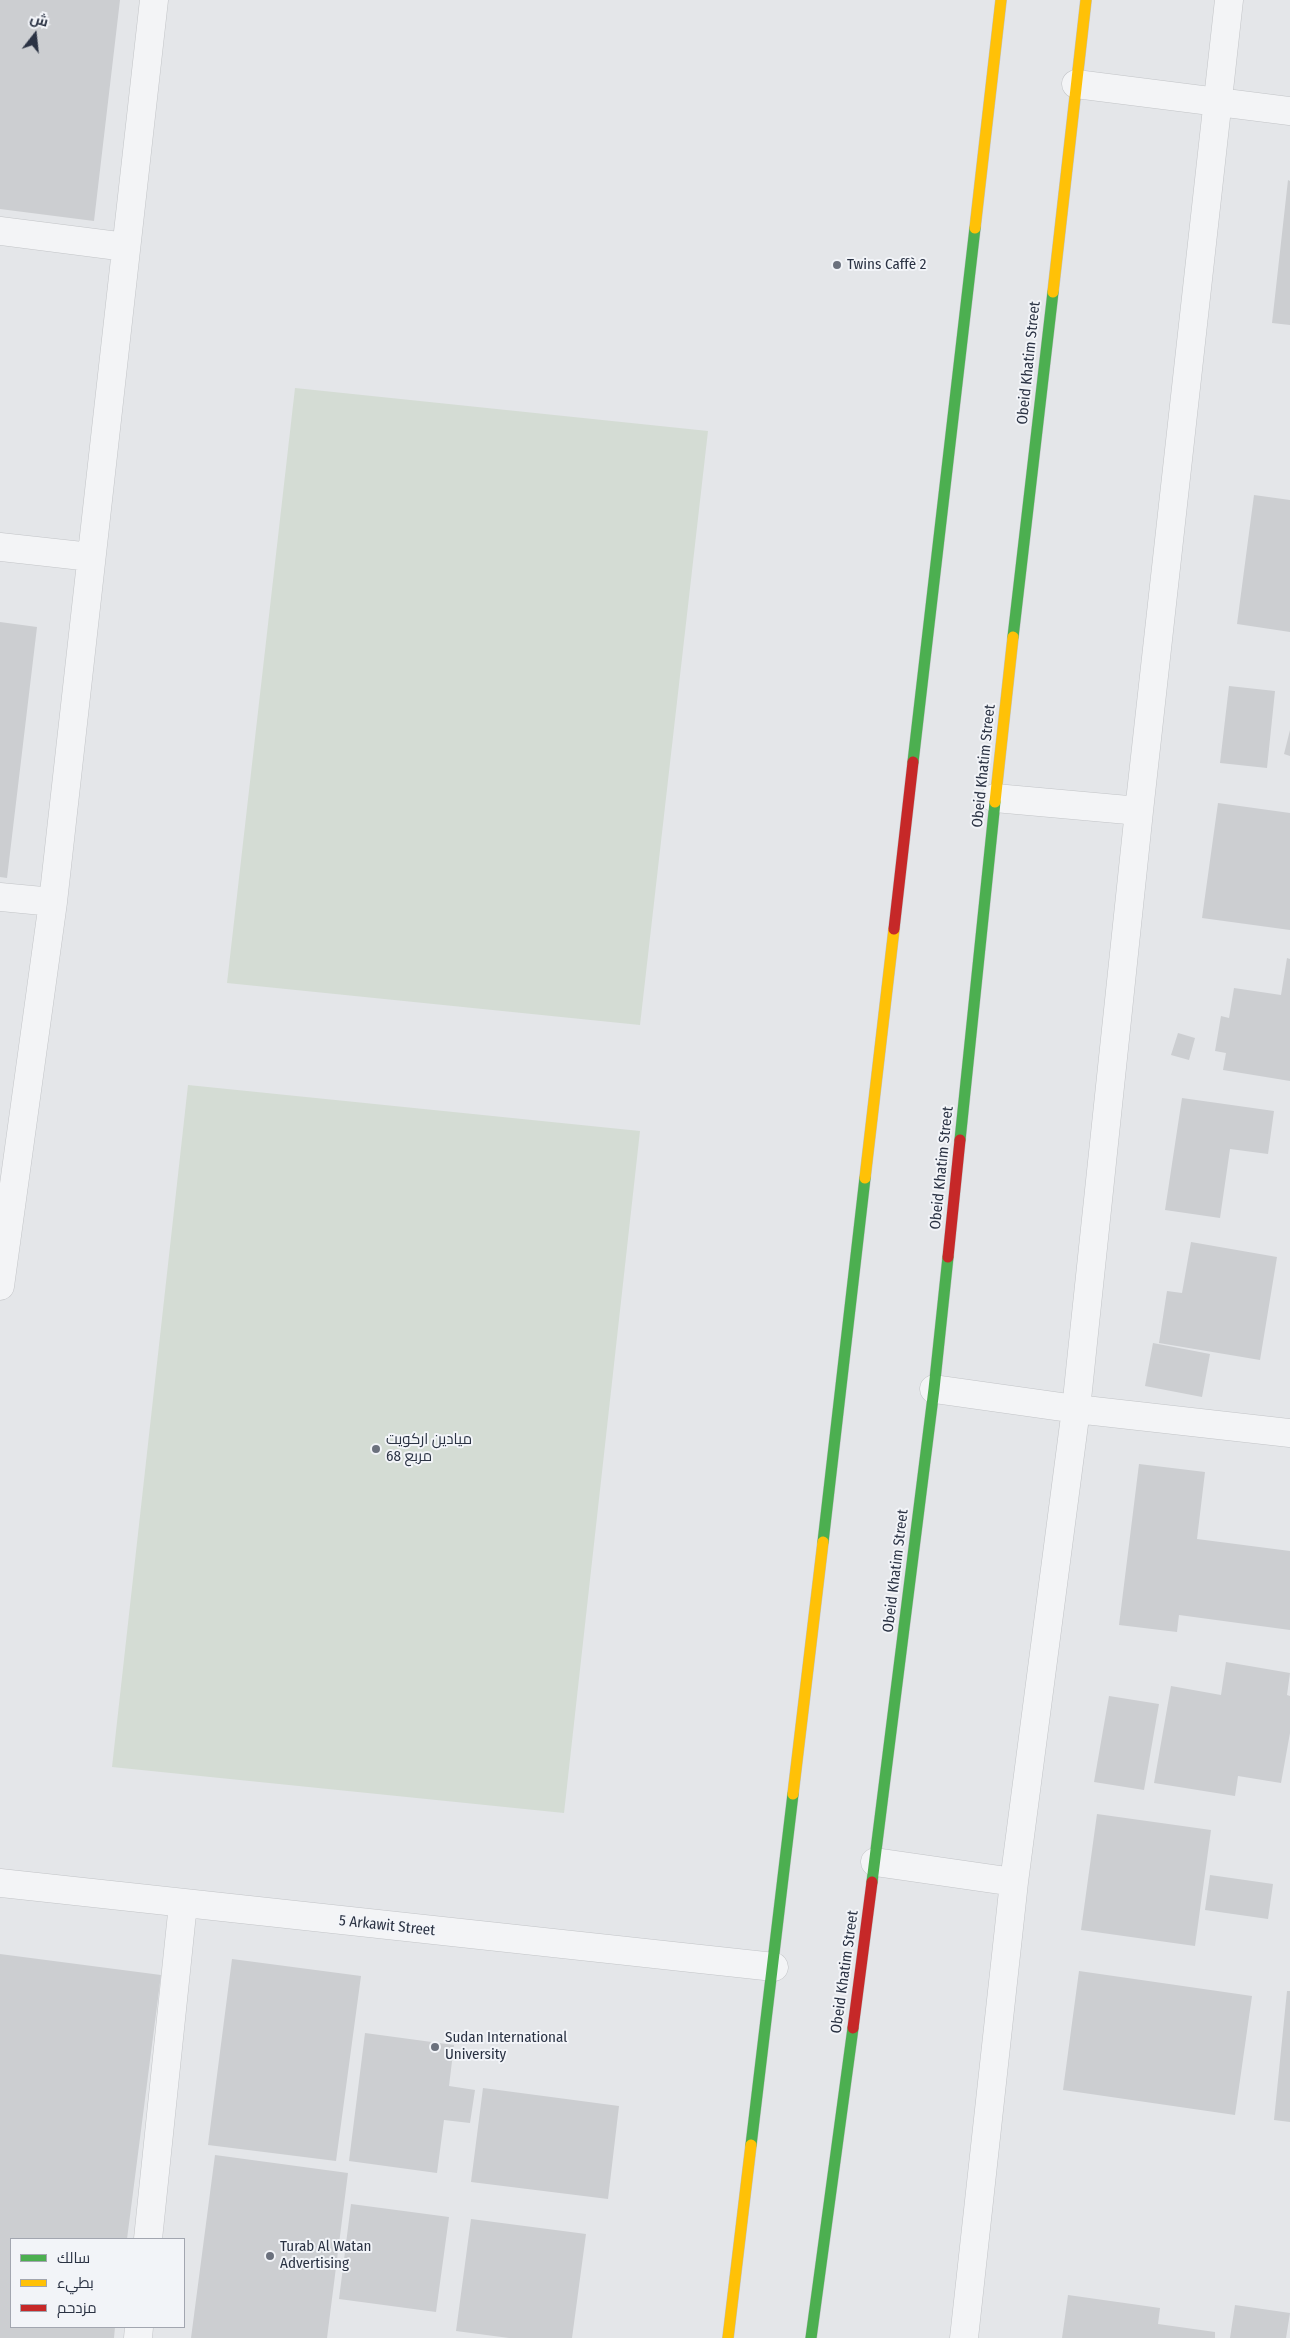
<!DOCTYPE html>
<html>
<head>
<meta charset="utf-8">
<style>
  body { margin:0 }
  #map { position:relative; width:1290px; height:2338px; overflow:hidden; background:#e4e6e9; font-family:"Fira Sans Condensed",Cairo,sans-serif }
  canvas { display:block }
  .legend { position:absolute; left:10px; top:2238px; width:175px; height:90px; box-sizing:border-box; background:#f2f4f8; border:1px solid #a2a6b0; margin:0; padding:6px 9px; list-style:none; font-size:15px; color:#2a3243 }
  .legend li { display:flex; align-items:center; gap:10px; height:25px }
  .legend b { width:25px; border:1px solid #a2a6b0 }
  .north { position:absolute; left:10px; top:10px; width:50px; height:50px; -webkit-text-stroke:4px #f2f4f8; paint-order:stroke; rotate:16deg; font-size:14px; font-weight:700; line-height:20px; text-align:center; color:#2a3243 }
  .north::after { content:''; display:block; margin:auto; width:18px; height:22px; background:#2a3243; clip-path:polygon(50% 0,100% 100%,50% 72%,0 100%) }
</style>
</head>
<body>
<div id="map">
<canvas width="1290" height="2338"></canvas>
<ul class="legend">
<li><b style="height:6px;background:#4caf50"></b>سالك</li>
<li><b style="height:6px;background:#ffc107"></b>بطيء</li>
<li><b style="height:6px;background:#c62828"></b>مزدحم</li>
</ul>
<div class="north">ش</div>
</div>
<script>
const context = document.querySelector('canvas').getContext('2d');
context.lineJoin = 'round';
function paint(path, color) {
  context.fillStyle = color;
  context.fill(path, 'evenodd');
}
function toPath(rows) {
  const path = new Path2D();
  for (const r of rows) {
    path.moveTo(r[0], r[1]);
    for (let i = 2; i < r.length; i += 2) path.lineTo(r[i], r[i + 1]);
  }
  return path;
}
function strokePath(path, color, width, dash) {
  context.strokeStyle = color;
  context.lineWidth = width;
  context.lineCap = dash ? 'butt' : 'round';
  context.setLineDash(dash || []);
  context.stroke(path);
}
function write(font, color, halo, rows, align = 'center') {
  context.font = font + ' "Fira Sans Condensed",Cairo,sans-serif';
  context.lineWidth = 4;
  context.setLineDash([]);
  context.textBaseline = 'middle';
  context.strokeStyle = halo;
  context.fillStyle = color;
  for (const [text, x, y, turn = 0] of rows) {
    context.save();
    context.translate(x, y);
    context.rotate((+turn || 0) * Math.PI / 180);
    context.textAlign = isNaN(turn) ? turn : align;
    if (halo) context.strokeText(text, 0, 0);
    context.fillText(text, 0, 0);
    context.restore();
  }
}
paint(toPath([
  [295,388,708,431,640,1025,227,983],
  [188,1085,640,1131,564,1813,112,1767]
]), '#d4dcd4');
paint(toPath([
  [0,0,120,0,94,221,0,209],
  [1288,180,1290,181,1290,325,1272,323],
  [1254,495,1290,500,1290,632,1237,624],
  [0,622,37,627,7,878,0,877],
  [1229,686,1275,691,1267,768,1220,763],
  [1290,730,1290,756,1284,754],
  [1218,803,1290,813,1290,930,1202,918],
  [1287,958,1290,959,1290,1081,1223,1070,1226,1053,1215,1051,1221,1016,1229,1018,1234,988,1281,995],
  [1178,1033,1195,1038,1189,1060,1171,1055],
  [1182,1098,1274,1111,1268,1154,1230,1149,1220,1218,1165,1210],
  [1191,1242,1277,1257,1260,1360,1159,1343,1167,1291,1182,1293],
  [1153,1343,1210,1354,1202,1397,1145,1386],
  [1139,1464,1205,1472,1197,1539,1290,1551,1290,1630,1179,1615,1177,1632,1119,1625],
  [1226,1662,1290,1673,1287,1695,1290,1696,1290,1733,1281,1783,1238,1776,1235,1796,1154,1783,1171,1686,1221,1695],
  [1109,1696,1159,1704,1144,1790,1094,1782],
  [1097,1814,1211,1830,1195,1946,1081,1930],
  [1210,1875,1273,1884,1268,1919,1205,1910],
  [0,1954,161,1975,127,2239,11,2239,11,2327,115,2327,114,2338,0,2338],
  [232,1959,361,1976,336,2161,208,2145],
  [1079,1971,1252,1996,1235,2115,1063,2090],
  [1287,1991,1290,1991,1290,2122,1274,2120],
  [365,2033,454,2045,449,2086,475,2090,470,2123,444,2120,437,2173,349,2161],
  [483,2088,619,2106,608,2199,471,2182],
  [215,2155,348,2173,327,2338,191,2338],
  [351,2204,449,2217,436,2312,339,2299],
  [471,2219,586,2234,572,2338,509,2338,456,2331],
  [1068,2295,1160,2308,1158,2324,1215,2332,1215,2338,1062,2338],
  [1235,2305,1290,2313,1286,2338,1230,2338]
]), '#ccced1');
const street = toPath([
  [1076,84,1290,111],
  [0,231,126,247],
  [0,547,91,557],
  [995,798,1139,811],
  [0,897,53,902],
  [0,1286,53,902,154,0],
  [934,1389,1076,1409,1290,1433],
  [875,1862,1014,1882],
  [0,1883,774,1967],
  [148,2239,183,1904],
  [138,2338,139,2327],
  [964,2338,1014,1882,1076,1409,1139,811,1229,0]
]);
const fast = toPath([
  [1013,637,1053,292],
  [913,762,975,228],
  [960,1140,995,802],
  [823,1542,865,1178],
  [872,1882,934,1389,948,1257],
  [751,2145,793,1794],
  [811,2338,853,2028]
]);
const slow = toPath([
  [975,228,1001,0],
  [1053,292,1086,0],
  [995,802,1013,637],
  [865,1178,894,929],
  [793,1794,823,1542],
  [728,2338,751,2145]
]);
const jam = toPath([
  [894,929,913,762],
  [948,1257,960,1140],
  [853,2028,872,1882]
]);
strokePath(street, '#c2c4c7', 29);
strokePath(fast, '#c0c3c6', 12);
strokePath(slow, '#c0c3c6', 12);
strokePath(jam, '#c0c3c6', 12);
strokePath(street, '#f3f4f6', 28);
strokePath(fast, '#4caf50', 11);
strokePath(slow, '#ffc107', 11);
strokePath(jam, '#c62828', 11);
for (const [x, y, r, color] of [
  [837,265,5,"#6b717d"],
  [376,1449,5,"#6b717d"],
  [435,2047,5,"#6b717d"],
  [270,2256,5,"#6b717d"]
]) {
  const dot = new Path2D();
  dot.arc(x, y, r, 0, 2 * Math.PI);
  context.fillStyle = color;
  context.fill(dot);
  strokePath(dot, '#f2f4f8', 2);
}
write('15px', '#2a3243', '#f2f4f8', [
  ["Twins Caffè 2",847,265],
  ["ميادين اركويت",386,1440],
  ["مربع 68",386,1457],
  ["Sudan International",445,2038],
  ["University",445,2055],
  ["Turab Al Watan",280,2247],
  ["Advertising",280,2264]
], 'left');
write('15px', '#2a3243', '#f2f4f8', [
  ["Obeid Khatim Street",1029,363,-84],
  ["Obeid Khatim Street",984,766,-84],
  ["Obeid Khatim Street",942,1168,-84],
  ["Obeid Khatim Street",896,1571,-83],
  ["5 Arkawit Street",387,1926,6],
  ["Obeid Khatim Street",845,1972,-82]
]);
</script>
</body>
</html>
